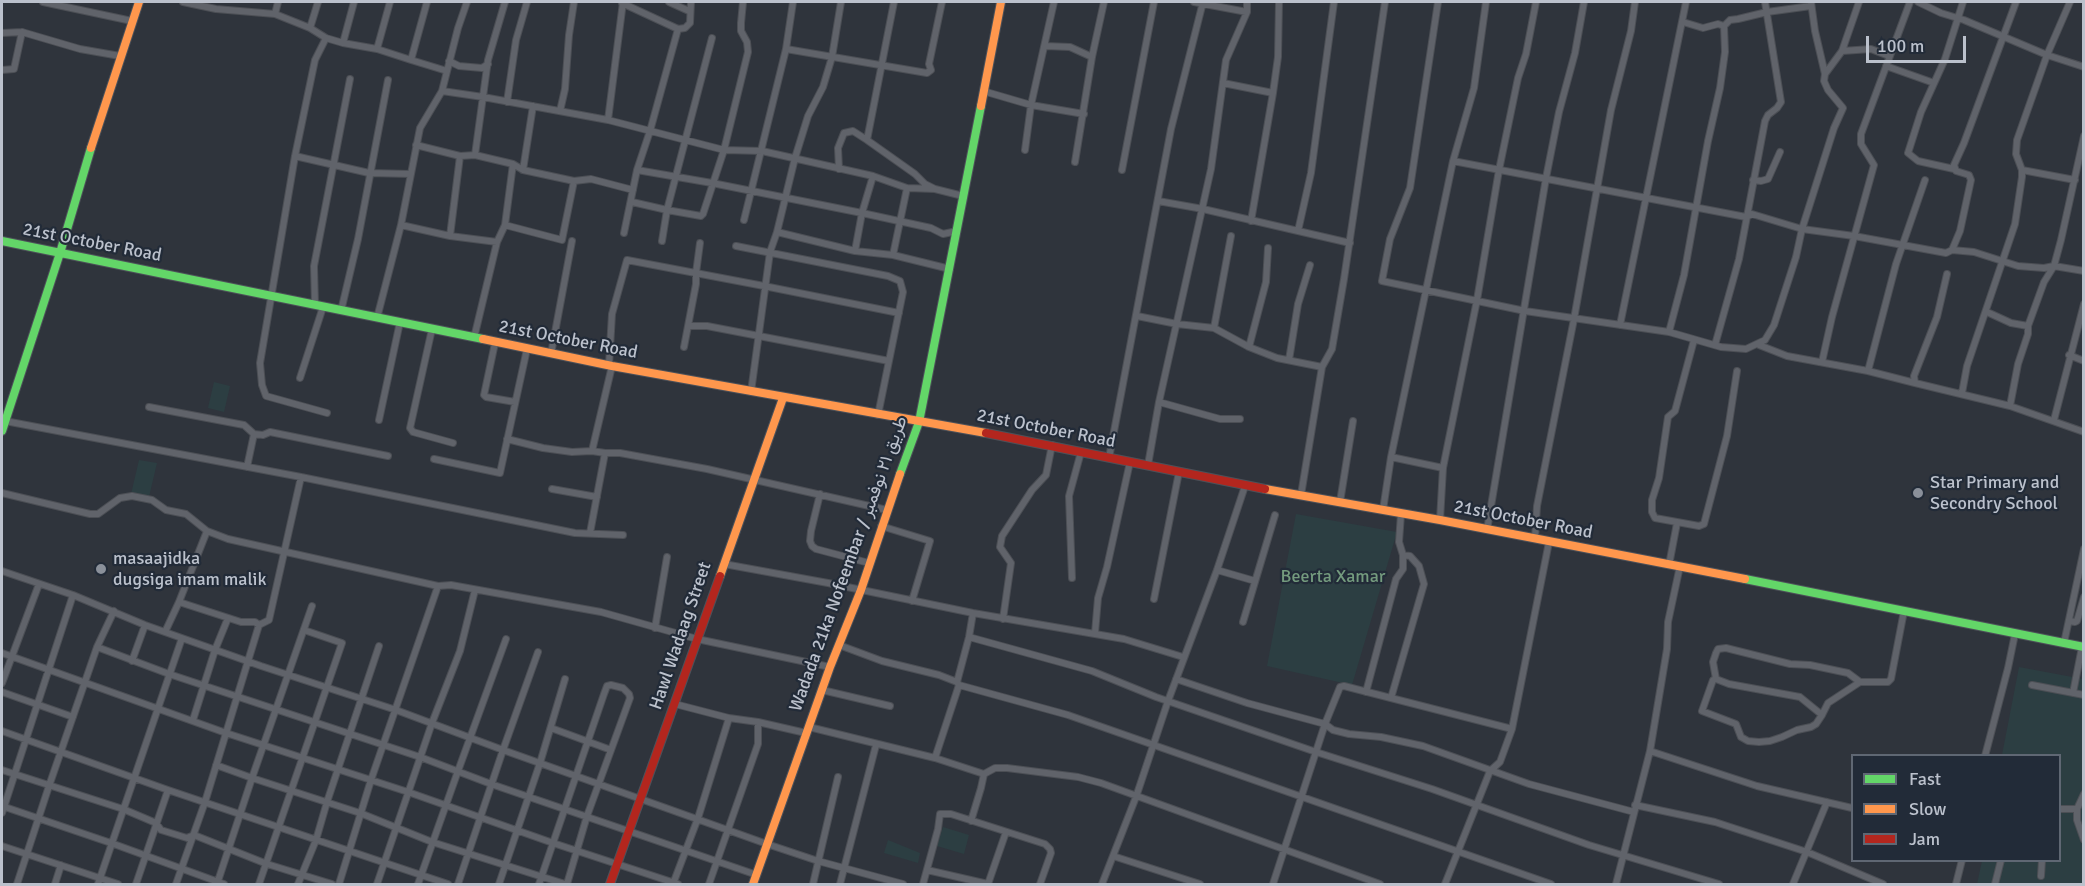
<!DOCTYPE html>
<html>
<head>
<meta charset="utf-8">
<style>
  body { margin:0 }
  #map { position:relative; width:2085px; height:886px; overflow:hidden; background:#2f343c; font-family:Signika,sans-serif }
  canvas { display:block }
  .frame { position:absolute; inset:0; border:3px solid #bbc1cc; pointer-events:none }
  .legend { position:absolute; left:1851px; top:754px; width:210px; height:108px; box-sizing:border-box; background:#222b38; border:2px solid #5f6773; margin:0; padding:8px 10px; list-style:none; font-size:18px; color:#bbc1cc }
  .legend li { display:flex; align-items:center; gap:12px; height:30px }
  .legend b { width:30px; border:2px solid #5f6773 }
  .scale { position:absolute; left:1866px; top:36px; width:100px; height:27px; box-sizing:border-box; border:3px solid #bbc1cc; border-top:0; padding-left:8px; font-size:18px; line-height:21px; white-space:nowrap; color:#bbc1cc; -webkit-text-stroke:4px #222b38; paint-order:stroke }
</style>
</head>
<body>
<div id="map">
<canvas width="2085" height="886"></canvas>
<div class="frame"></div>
<ul class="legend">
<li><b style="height:8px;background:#63d668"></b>Fast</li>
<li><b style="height:8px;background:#ff974d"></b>Slow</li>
<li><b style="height:8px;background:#b3261e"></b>Jam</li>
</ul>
<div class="scale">100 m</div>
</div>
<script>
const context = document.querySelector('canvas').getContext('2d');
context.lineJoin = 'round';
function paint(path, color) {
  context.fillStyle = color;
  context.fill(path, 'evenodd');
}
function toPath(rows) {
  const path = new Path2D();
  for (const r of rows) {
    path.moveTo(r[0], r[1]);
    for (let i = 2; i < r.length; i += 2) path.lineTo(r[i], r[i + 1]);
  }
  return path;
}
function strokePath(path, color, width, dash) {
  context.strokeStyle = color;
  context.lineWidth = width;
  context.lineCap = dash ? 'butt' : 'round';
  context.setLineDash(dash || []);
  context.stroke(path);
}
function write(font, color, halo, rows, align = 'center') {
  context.font = font + ' Signika,Vazirmatn,sans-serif';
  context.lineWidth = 4.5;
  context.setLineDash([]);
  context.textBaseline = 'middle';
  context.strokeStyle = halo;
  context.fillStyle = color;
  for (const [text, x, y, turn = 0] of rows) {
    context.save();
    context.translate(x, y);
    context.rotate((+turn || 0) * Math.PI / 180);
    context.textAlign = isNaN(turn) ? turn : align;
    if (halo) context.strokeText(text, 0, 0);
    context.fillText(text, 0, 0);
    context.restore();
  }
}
paint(toPath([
  [214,382,230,386,224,412,208,408],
  [139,460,157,463,149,497,131,494],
  [1296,514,1397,532,1352,685,1267,666],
  [2019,667,2083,679,2083,884,1977,884,1982,861,2060,860,2060,756,2002,755],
  [943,827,969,835,964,854,937,846],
  [888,840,920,853,918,863,884,853]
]), '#2c3e42');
const street = toPath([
  [43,2,132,21],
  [183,2,216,9,275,14,310,28,326,38,343,43,377,49,411,60],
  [427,2,411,60,447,71],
  [669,2,689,11],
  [894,2,867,140,915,174,925,184,935,189,963,196],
  [1194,2,1247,12],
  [1438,2,1410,188,1390,239,1382,281,1525,311,1669,332,1721,347,1746,349,1765,340,1774,325,1796,257,1802,229,1834,128,1843,108,1828,90,1824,81,1825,74,1815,31,1811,2],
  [1918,2,1941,13,1964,20,2047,55,2084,67],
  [622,3,678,29,685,28,690,23,691,2],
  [275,14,278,2],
  [1683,22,1703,28,1718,24,1724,26,1730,20,1738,19,1767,12,1811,6],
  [310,28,318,2],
  [2,33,22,32,80,49,120,56],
  [326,38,315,60,295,156,260,363,262,385,266,396,327,413],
  [343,43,354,2],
  [1045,46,1070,47,1092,57],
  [377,49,390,2],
  [786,49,927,73,931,70,929,64,942,2],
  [1842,51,1871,49,1889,56],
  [449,61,459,66,482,68,488,64],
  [1886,66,1934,83],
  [2,70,14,69,22,32],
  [1825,74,1842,51,1859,2],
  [1223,83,1273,93],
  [442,91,483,97,608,120,724,150,762,151,873,176,907,188,935,189],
  [983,91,1031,105,1084,114],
  [507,102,516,40,527,2],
  [560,111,565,89,569,35,574,2],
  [608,120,623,2],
  [416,145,460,156,475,155,513,164,523,170,574,181,591,179,633,190],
  [1025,150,1031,105,1054,2],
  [475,155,488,60,505,2],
  [295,156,369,173,411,174],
  [1453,161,1746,217,1752,214,1802,229,1854,236,1946,253,1952,250,1974,252,2018,266,2044,268,2054,266,2084,271],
  [1075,162,1092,57,1104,2],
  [839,169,838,148,844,133,853,131,867,140],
  [1954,169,1918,161,1908,153,1921,112,1945,59,1963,2],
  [523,170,533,106],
  [637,170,712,183,862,213,931,228,943,234,957,231],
  [1122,170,1154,2],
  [2022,170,2075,180],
  [1753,180,1761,181,1768,179,1780,152],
  [1158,201,1203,209,1350,243],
  [632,202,667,210,701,216,703,214,724,150,748,52,747,42,741,31,741,23,743,2],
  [744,220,786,49,793,2],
  [1251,221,1273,93,1278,57,1279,2],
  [401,225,450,236,497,242],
  [505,225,562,240,574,181],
  [1298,231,1311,173,1334,2],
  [777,232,855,251,893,255,950,269],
  [624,233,637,170,650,131,678,29],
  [450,236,460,156],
  [662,241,667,210,712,38],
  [736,246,888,276,900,281,903,292,878,415],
  [1952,250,1960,231,1971,180,1969,175,1956,171,1954,165,1964,143,2016,2],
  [855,251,862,213,873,176],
  [893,255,907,188],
  [1947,274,1937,317,1914,376,1915,383,2010,406,2084,432],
  [315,305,314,266,350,79],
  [341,311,358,239,388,80],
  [1987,312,2011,323,2028,326],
  [1137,316,1177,324,1214,328,1249,347,1277,358,1322,367],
  [377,318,401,225,420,128,442,91,458,28,467,2],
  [1620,325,1686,2],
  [689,326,707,326,889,361],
  [1214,328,1231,236],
  [432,329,410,428,413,432,453,443],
  [1669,332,1684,275,1708,141,1720,88,1725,52,1724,26],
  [474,338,497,242,505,225,513,164],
  [1694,340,1675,411,1668,417,1659,478,1652,500,1652,512,1655,518,1699,526,1704,524,1727,436,1737,371],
  [495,343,484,395,486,397,515,402],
  [1715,345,1739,259,1765,121,1768,115,1777,108,1781,102,1765,2],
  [1759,345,1787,356,1868,371,1896,264,1925,180],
  [684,347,696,284,696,273,700,243],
  [1249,347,1266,282,1268,248],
  [551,354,572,241],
  [2069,355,2084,361],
  [1289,360,1298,304,1310,265],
  [1822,362,1832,317,1874,165,1861,144,1861,134,1910,2],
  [609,365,612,314,627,260,764,286,899,313],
  [1868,371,1915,383],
  [300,378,323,307],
  [751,392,770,252,777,232,795,158,808,116,823,87,832,57,841,2],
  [1962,393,1967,366,2015,224,2022,177,2022,170,2016,154,2017,140,2047,55,2070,2],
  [1159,402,1220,419,1240,419],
  [2010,406,2018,364,2028,334,2028,326,2044,282,2054,266,2061,240,2084,136],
  [149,407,244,425,254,434,263,435,270,432,388,456],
  [379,420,400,322],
  [2054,420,2084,304],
  [5,421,301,477,575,533,623,535],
  [507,439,543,448,572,452,592,451,605,453,620,453,707,469,887,510],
  [592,451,612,366],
  [1391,457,1443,468],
  [1109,458,1171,129,1203,2],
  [434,459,500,473,527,349],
  [1148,465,1159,402,1211,169,1226,60,1247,12,1247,2],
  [247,467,254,434],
  [552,489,597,497],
  [2,493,90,514,98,514,120,498,132,496,152,500,166,510,186,514,207,531,228,539,438,586,451,585,601,612,697,639,830,667],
  [820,494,811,531,810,541,812,546,816,549,869,563],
  [1301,495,1322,367,1332,349,1344,279,1385,2],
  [1340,502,1353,421],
  [1383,510,1391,457,1426,290,1453,161,1474,88,1486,2],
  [1440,520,1443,468,1477,300,1499,170,1518,78,1526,54,1536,2],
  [881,526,930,541,912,601],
  [1487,530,1546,178,1559,112,1575,53,1584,2],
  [590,533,605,453],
  [1535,539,1537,506,1574,319,1611,110,1631,31,1635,2],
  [724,564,828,583,973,613,1124,639,1183,657],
  [1669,565,1677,523],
  [1680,566,1668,622,1667,649,1650,751,1757,786,1852,808],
  [1217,570,1255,581],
  [2,571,73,595,145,625,261,666,396,710,503,750,767,844,818,861,903,884],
  [1072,578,1069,496,1081,452],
  [1154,599,1179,472],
  [179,602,241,622,255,622,259,625,269,620,301,477],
  [1003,619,1011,563,1000,547,1002,536,1032,490,1046,475,1052,445],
  [2069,621,2075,622,2077,621,2084,597],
  [1243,622,1275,515],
  [655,628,667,557],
  [165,632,179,602,207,531],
  [1095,633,1098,598,1107,567,1130,462],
  [969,637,1092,671,1156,697,1316,752,1432,789,1589,845,1719,884],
  [2064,643,2084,549],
  [839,645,882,661,939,675,957,682],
  [97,647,169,674,420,757,491,784,757,875],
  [2,653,226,733,408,792,553,843,678,884],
  [132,661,145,625],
  [1176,679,1247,703,1325,724,1333,730,1349,734,1381,737,1423,746,1529,784,1634,812],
  [1716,679,1713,662,1716,653,1718,649,1726,648,1790,664,1810,665,1848,673,1860,682,1888,682,1891,679,1904,611],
  [2,683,39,584],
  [959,685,1068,715,1551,884],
  [2032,685,2084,695],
  [822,690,890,706],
  [2,692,73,717],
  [1366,692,1396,579,1403,569,1403,555,1399,542,1401,514],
  [2073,693,2082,647],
  [1391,698,1424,584,1419,566,1410,556,1403,555],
  [675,704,729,718,758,722,806,733],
  [1822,715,1800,697,1729,684,1716,679,1713,680,1702,711,1736,724,1741,737,1748,741,1759,742,1770,741,1782,737,1797,730,1811,727,1816,724,1822,715,1828,703,1860,682],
  [193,720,215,650,228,618],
  [809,727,935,758,984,774,995,768,1007,768,1078,777,1101,783,1380,884],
  [551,728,611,750],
  [2,731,168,790,448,884],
  [1985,756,2008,668,2015,634],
  [935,758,959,685,957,682,969,637,973,613],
  [216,765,252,778,360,813,432,842,565,884],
  [2,770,123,809,156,823,161,830,187,838,194,835,267,864,332,884],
  [2084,794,2077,809,2077,820,2084,840],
  [1635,805,1715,822,1807,852,1883,884],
  [2,806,111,843,224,884],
  [2060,809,2077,809],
  [2,813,73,595],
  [971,821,981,788,984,774],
  [2,846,118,884],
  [1113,856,1200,884],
  [927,870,988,884],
  [2041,876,2042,860],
  [17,884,49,786,97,647,114,611],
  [55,884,61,865],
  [98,884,182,638],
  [136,884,168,790],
  [176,884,205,802,259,625],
  [217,884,252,778,312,606],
  [259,884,342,643,304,630],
  [298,884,316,840,327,802,379,646],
  [339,884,371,780,438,586],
  [377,884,432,723,460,651,475,590],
  [418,884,458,771,506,639],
  [458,884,503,750,538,652],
  [499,884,540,763,565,679],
  [539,884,604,694,607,686,611,685,623,688,629,694,630,698,587,816,567,884],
  [673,884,698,818,729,718],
  [709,884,758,744,758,722],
  [813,884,838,777],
  [840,884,876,745],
  [923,884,938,829,940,814,951,814,1045,844,1050,849,1051,853,1040,884],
  [988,884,1006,832],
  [1102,884,1136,797,1168,701,1217,570,1245,486],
  [1273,884,1325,724,1340,687,1344,686,1512,729],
  [1445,884,1490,771,1500,762,1512,729,1549,542],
  [1616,884,1650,751],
  [1793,884,1827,802],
  [1956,884,1962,860],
  [1995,884,2001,860]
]);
const fast = toPath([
  [2,241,483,339],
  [2,431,60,253,91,148],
  [900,474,919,422,981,106],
  [1745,579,2084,647]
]);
const slow = toPath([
  [981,106,1001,2],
  [91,148,139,2],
  [483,339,612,366,986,433],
  [1265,489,1440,520,1745,579],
  [720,576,783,398],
  [753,884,830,667,861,590,900,474]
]);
const jam = toPath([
  [986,433,1265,489],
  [610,884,720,576]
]);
strokePath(street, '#4c4f55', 8);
strokePath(fast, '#4d5159', 10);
strokePath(slow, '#4d5159', 10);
strokePath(jam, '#4d5159', 10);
strokePath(street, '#60636a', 6);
strokePath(fast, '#63d668', 8);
strokePath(slow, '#ff974d', 8);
strokePath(jam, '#b3261e', 8);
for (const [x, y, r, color] of [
  [1918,493,6,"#8a909a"],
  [101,569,6,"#8a909a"]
]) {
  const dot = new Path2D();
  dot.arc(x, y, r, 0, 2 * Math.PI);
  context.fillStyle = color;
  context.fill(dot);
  strokePath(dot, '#222b38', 2);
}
write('18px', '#bbc1cc', '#222b38', [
  ["21st October Road",92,243,11],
  ["21st October Road",568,340,11],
  ["21st October Road",1046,429,11],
  ["21st October Road",1523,520,11],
  ["Wadada 21ka Nofeembar / طريق ٢١ نوفمبر",849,564,-70],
  ["Hawl Wadaag Street",681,636,-71]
]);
write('18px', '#bbc1cc', '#222b38', [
  ["Star Primary and",1930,483],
  ["Secondry School",1930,504],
  ["masaajidka",113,559],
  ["dugsiga imam malik",113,580]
], 'left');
write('18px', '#749b7e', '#222b38', [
  ["Beerta Xamar",1333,577]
]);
</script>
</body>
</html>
